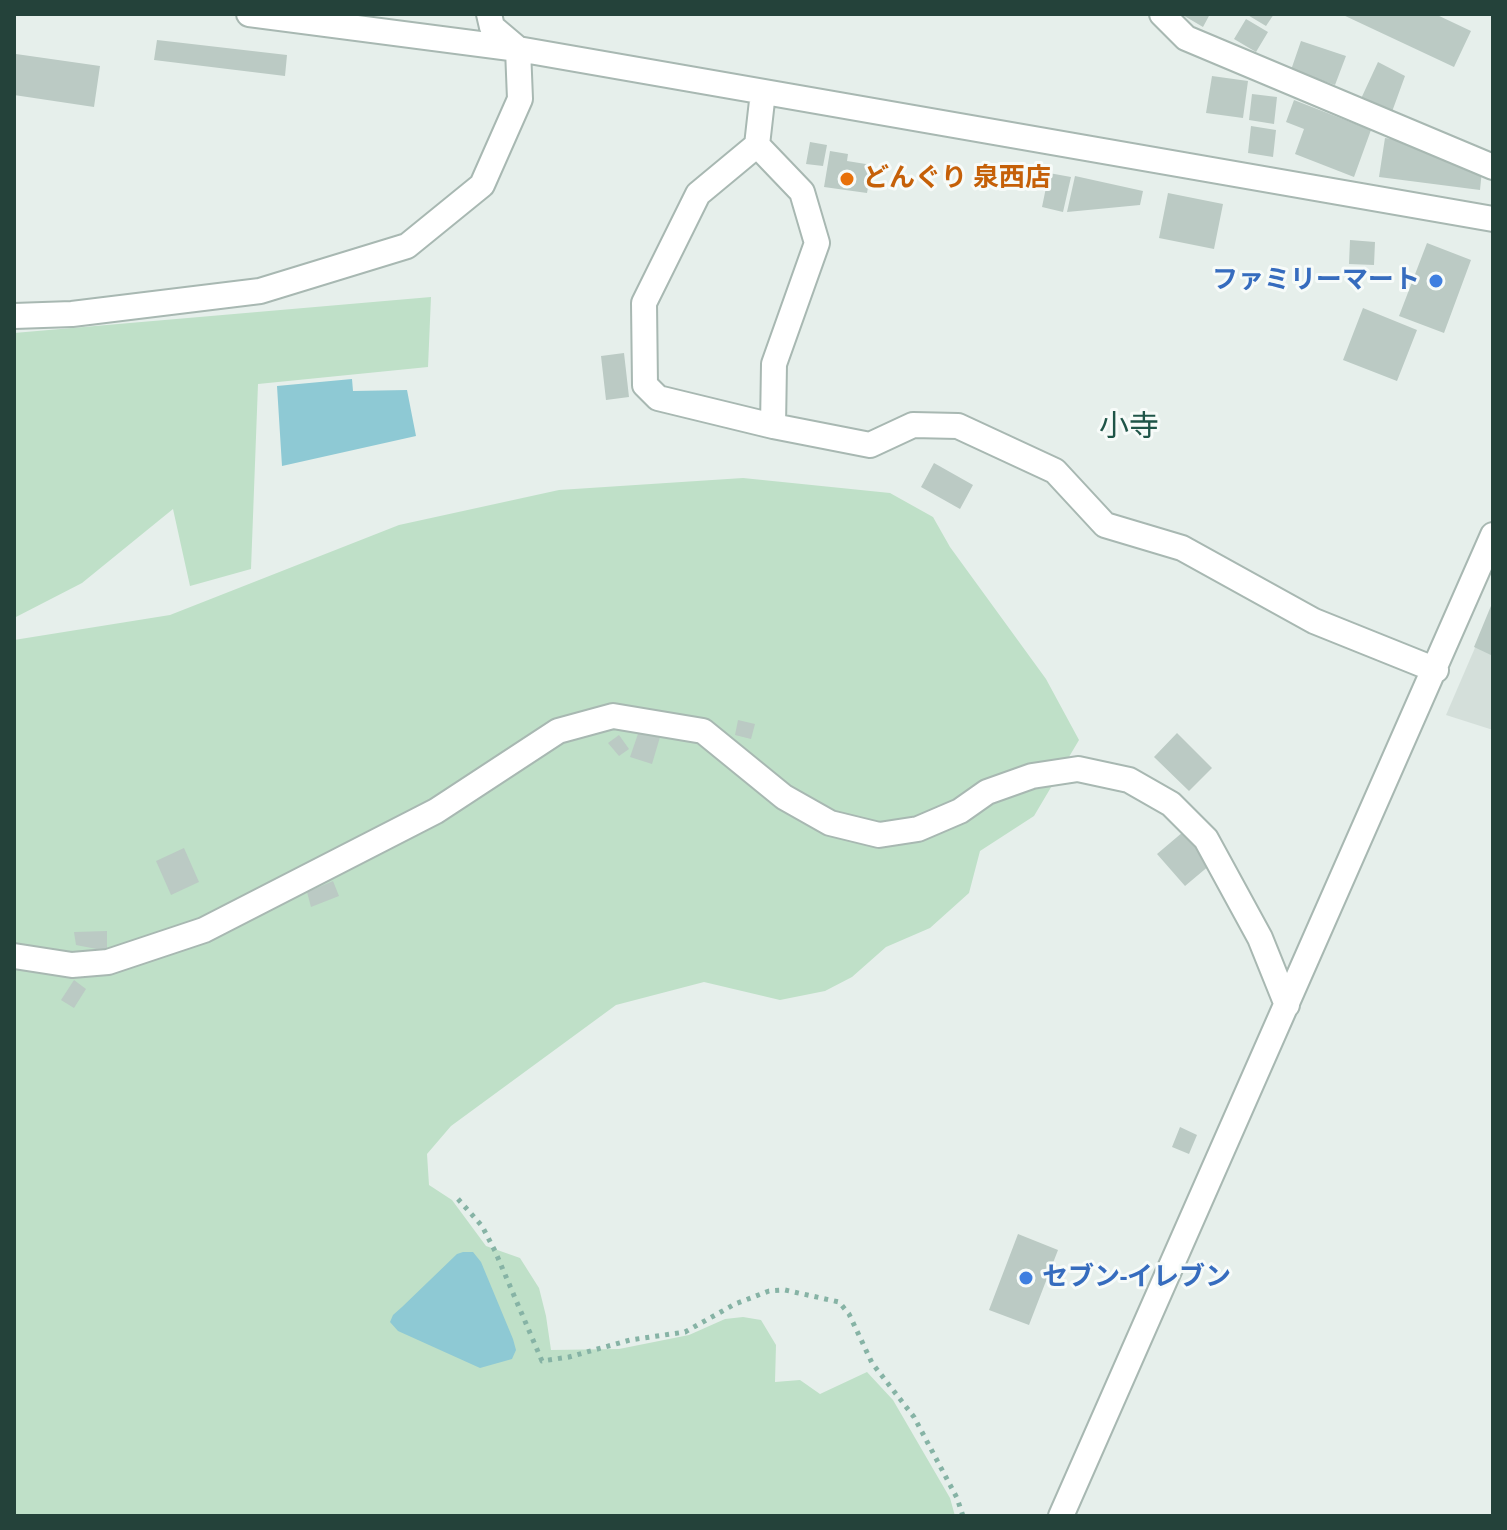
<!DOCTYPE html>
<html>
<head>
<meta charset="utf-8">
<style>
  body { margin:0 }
  #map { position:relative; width:1507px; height:1530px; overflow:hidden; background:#e6efeb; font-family:"Archivo Narrow",sans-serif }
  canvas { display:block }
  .frame { position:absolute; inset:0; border:16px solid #24423a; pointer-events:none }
</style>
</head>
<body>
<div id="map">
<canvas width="1507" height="1530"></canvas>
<div class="frame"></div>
</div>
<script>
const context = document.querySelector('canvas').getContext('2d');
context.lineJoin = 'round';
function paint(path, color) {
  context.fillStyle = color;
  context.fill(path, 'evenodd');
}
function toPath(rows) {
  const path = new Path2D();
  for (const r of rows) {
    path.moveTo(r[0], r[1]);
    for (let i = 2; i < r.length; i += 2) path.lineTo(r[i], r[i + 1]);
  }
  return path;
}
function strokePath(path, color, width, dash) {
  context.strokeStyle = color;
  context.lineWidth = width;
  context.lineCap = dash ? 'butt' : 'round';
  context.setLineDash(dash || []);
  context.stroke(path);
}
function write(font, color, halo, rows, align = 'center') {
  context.font = font + ' "Archivo Narrow","Noto Sans JP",sans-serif';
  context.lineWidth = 6;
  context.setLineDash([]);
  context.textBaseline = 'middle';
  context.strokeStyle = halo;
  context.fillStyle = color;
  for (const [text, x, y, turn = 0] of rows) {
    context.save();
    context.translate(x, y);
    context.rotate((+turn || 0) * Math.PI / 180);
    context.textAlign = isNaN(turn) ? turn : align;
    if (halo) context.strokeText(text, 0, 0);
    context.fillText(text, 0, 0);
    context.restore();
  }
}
paint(toPath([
  [1493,606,1493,730,1446,715]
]), '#d4dfda');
paint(toPath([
  [431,297,428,367,258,384,251,569,190,586,173,509,82,583,14,618,14,333],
  [743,478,890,493,933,517,950,547,1046,679,1079,740,1034,816,980,851,969,893,930,928,886,947,852,977,825,991,780,1000,704,982,616,1005,451,1126,427,1154,429,1185,452,1200,486,1246,520,1258,539,1288,546,1316,551,1350,619,1349,689,1335,725,1319,743,1317,761,1320,776,1345,775,1382,800,1380,820,1394,867,1372,893,1400,950,1498,955,1516,14,1516,14,640,170,615,399,525,559,490]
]), '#bfe0c8');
paint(toPath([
  [352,379,353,391,407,390,416,436,282,466,277,386],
  [463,1252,473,1252,481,1262,513,1339,516,1350,512,1359,480,1368,398,1331,390,1322,393,1315,402,1307,457,1254]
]), '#8ec9d4');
paint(toPath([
  [1181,14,1210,14,1203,27],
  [1246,14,1274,14,1266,26],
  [1341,14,1435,14,1471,31,1454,67],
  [1246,19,1268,32,1256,52,1234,39],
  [157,40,287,55,285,76,154,60],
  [1301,41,1346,56,1335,85,1291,70],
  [16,54,100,66,94,107,14,95],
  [1378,62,1405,76,1389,120,1359,103],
  [1212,76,1248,81,1243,118,1206,113],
  [1252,94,1277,97,1274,124,1249,120],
  [1294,100,1371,130,1354,177,1295,154,1304,129,1286,122],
  [1251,126,1276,130,1273,157,1248,153],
  [1385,138,1417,142,1482,170,1480,190,1379,177],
  [810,142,827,145,823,166,806,164],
  [830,151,848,154,847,161,872,165,867,193,824,187],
  [1049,173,1071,177,1063,212,1042,207],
  [1075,176,1143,191,1140,205,1067,212],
  [1168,193,1223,204,1214,249,1159,238],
  [1350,240,1375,242,1374,265,1349,264],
  [1427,243,1471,260,1444,333,1399,316],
  [1363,308,1417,330,1397,381,1343,360],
  [624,353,629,397,606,400,601,356],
  [934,463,973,485,960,509,921,487],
  [1493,601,1493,656,1474,647],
  [738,720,755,724,751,739,735,735],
  [639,731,660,737,652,764,630,757],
  [1177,733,1212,768,1189,791,1154,757],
  [619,735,629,749,619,756,608,743],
  [1183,832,1210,865,1185,886,1157,854],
  [184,848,199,882,171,895,156,861],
  [333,881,339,896,311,907,307,892],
  [107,931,107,951,76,945,74,932],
  [74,980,86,989,74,1008,61,1000],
  [1180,1127,1197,1135,1189,1154,1172,1147],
  [1018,1234,1058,1250,1029,1325,989,1310]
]), '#bbcac4');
const minor = toPath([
  [249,14,518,49,1493,219],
  [1162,14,1186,38,1493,167],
  [763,92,757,145,802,192,817,243,774,364,773,426,870,445,913,425,958,426,1055,471,1105,525,1182,548,1314,621,1436,670],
  [757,145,698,194,644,303,645,385,658,398,773,426],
  [14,316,72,314,260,291,407,246,482,185,520,99,518,49,492,27,489,14],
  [14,956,72,965,108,962,204,930,436,811,558,731,613,716,703,731,784,797,830,823,879,835,918,829,960,811,987,792,1032,776,1078,769,1129,780,1171,804,1206,839,1260,938,1287,1005],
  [1061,1516,1493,535]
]);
strokePath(minor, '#a8b8b2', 28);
strokePath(toPath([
  [458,1199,482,1226,495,1251,542,1361,569,1357,630,1340,685,1332,735,1304,769,1291,785,1290,839,1302,849,1314,872,1363,914,1417,957,1498,963,1516]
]), '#86b3a5', 5, [4, 6]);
strokePath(minor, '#fff', 24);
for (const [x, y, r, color] of [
  [847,179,8,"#e8710a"],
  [1436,281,8,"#3f7fe0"],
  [1026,1278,8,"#3f7fe0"]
]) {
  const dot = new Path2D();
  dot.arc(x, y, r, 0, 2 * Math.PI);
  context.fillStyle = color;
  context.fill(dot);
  strokePath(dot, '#f7fbf9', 3);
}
write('bold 26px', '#c56008', '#f7fbf9', [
  ["どんぐり 泉西店",863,179]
], 'left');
write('bold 26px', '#366cbe', '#f7fbf9', [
  ["ファミリーマート",1420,281],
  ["セブン-イレブン",1042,1278,"left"]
], 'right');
write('30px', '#1f5548', '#f7fbf9', [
  ["小寺",1129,428]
]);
</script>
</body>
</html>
